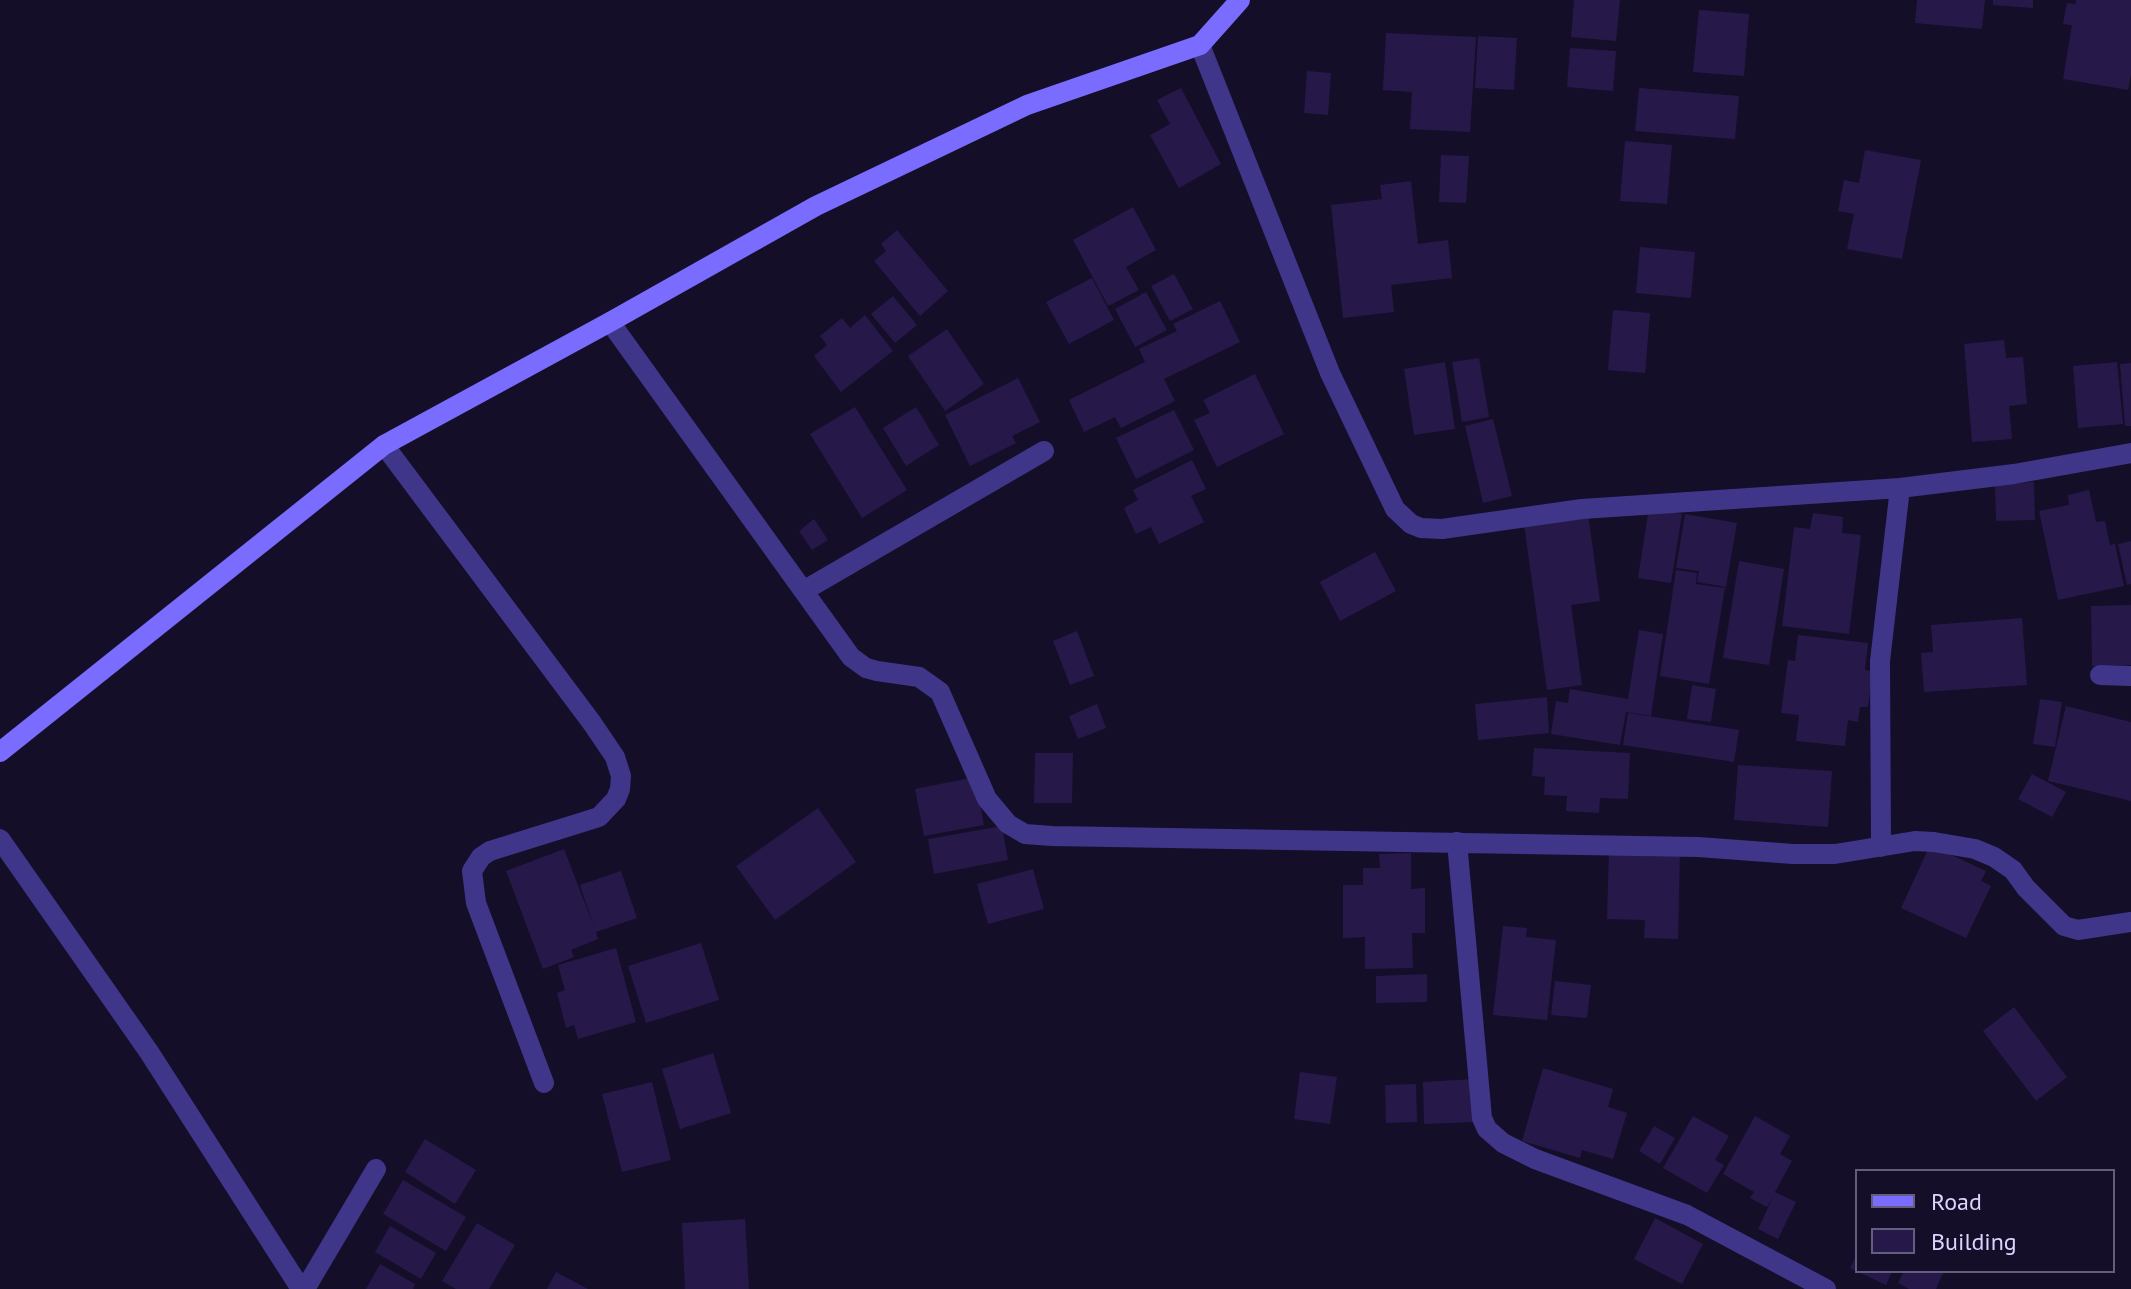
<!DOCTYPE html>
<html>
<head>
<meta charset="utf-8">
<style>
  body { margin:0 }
  #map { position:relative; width:2131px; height:1289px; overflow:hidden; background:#140e28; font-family:"PT Sans",sans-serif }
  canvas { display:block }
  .legend { position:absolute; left:1855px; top:1169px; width:260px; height:104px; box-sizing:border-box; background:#140e28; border:2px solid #645e7e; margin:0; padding:10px 14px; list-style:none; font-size:24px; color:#dcd5ff }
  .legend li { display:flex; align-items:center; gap:16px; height:40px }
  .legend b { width:40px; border:2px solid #645e7e }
</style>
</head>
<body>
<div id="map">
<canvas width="2131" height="1289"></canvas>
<ul class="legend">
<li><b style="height:10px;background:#796cff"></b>Road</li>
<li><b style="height:22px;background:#26194a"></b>Building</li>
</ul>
</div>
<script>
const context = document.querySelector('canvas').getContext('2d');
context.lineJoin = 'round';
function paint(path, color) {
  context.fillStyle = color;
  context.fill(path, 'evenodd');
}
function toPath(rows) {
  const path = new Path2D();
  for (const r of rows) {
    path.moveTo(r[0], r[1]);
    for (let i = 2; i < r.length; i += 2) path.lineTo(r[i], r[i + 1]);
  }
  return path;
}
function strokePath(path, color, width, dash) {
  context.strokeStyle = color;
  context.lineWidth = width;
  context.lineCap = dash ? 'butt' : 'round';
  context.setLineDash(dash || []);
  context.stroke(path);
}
paint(toPath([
  [1574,0,1620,0,1616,41,1571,37],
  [1917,0,1985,0,1982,29,1915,23],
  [1993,0,2033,0,2033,8,1993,5],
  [2076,0,2131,0,2131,75,2128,90,2063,79,2072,25,2063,24,2067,3,2076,4],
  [1699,10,1749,14,1744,76,1693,72],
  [1386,33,1476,37,1470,132,1410,129,1412,92,1383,90],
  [1478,36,1517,38,1514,90,1475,88],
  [1570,48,1616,51,1613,91,1567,87],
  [1307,71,1331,73,1328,115,1304,113],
  [1181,88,1221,164,1179,188,1150,135,1170,124,1157,100],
  [1639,88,1739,96,1735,139,1635,131],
  [1625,141,1672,145,1667,204,1620,201],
  [1865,150,1921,160,1902,259,1847,249,1854,214,1838,211,1844,180,1859,183],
  [1441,155,1469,156,1466,203,1439,202],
  [1411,181,1418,244,1448,240,1452,278,1391,285,1394,312,1343,318,1331,205,1382,199,1380,185],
  [1133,207,1156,250,1126,267,1139,290,1108,306,1073,240],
  [897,230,948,291,920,316,874,261,886,251,881,244],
  [1640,247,1695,252,1691,298,1636,293],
  [1174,274,1193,309,1170,321,1151,286],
  [1092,278,1114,320,1069,344,1046,302],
  [1146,292,1167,330,1135,347,1115,309],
  [893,296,917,325,895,343,871,314],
  [1220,301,1240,342,1164,379,1175,401,1121,428,1115,417,1084,432,1069,400,1145,362,1139,349,1177,331,1173,324],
  [1613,310,1650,313,1645,373,1608,370],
  [865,315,893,351,841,392,814,356,827,345,820,336,842,318,850,328],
  [947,329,984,384,945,411,908,356],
  [2004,340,2006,358,2023,357,2027,404,2009,406,2012,439,1972,442,1964,344],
  [1479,358,1489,417,1462,422,1452,362],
  [1445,362,1455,429,1414,435,1404,369],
  [2117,362,2123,424,2078,428,2073,366],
  [2131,363,2131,426,2125,426,2120,364],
  [1255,374,1284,434,1217,467,1194,420,1210,413,1203,400],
  [1018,378,1040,422,1012,436,1016,443,970,466,945,415],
  [855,407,907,490,862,518,810,434],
  [916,407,939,445,906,466,883,428],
  [1174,410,1194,450,1136,479,1116,438],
  [1493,419,1512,496,1483,503,1465,426],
  [1192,460,1206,489,1191,496,1204,522,1159,544,1151,527,1136,534,1124,508,1138,500,1133,490],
  [2034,482,2035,520,1996,521,1995,484],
  [2089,490,2096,522,2105,521,2110,545,2115,544,2124,586,2058,600,2039,511,2069,505,2068,495],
  [1649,508,1682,514,1671,583,1638,578],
  [1813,513,1843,517,1842,533,1861,535,1849,634,1782,626,1794,527,1810,529],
  [1588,514,1600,601,1571,605,1582,685,1547,690,1524,524],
  [1685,514,1737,523,1726,587,1697,582,1699,571,1676,568],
  [814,519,828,540,812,550,799,531],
  [2131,541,2131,584,2127,585,2118,544],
  [1375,552,1396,591,1340,621,1320,582],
  [1739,561,1784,569,1769,665,1723,658],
  [1676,570,1697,573,1696,584,1725,588,1709,684,1660,676],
  [2131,605,2131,665,2092,666,2091,606],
  [2022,618,2027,685,1924,692,1921,653,1933,652,1931,625],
  [1639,630,1663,634,1651,716,1626,712,1620,745,1551,734,1556,701,1568,703,1570,689,1628,699],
  [1077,631,1094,676,1070,685,1053,641],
  [1798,635,1868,643,1865,670,1873,671,1868,707,1860,707,1858,722,1848,720,1845,746,1796,741,1799,715,1781,713,1788,660,1795,661],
  [1692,685,1716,689,1711,722,1687,719],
  [1547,697,1549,733,1478,740,1475,704],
  [2040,699,2062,702,2055,747,2033,744],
  [1097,704,1106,728,1078,739,1069,716],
  [2066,706,2131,722,2131,801,2048,781],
  [1628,713,1739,730,1734,762,1623,745],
  [1534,748,1630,753,1628,799,1600,798,1599,813,1566,811,1567,796,1544,795,1545,777,1532,776],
  [1035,753,1073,753,1072,803,1034,803],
  [1738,765,1832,771,1828,827,1734,820],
  [2032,774,2066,792,2052,817,2018,799],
  [975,777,984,825,924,836,915,789],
  [818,808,856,862,775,920,736,866],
  [1002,826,1008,860,934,874,928,839],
  [1930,845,1986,871,1981,881,1991,886,1966,938,1901,908],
  [564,849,594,927,580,885,621,871,637,918,596,932,598,939,571,950,574,957,543,969,506,871],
  [1609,851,1680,852,1678,939,1644,938,1645,920,1607,919],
  [1411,853,1411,889,1425,888,1425,933,1412,933,1413,968,1365,969,1365,937,1343,938,1343,885,1363,885,1363,868,1380,868,1379,854],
  [1033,869,1044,909,988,924,977,884],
  [1503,926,1527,928,1526,937,1556,940,1547,1020,1493,1015],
  [701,943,719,1000,646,1023,628,966],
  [616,948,636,1022,578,1039,574,1025,566,1028,557,993,565,990,558,965],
  [1427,974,1427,1002,1376,1003,1376,976],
  [1555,981,1591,985,1587,1018,1551,1015],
  [2014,1007,2067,1077,2036,1101,1983,1031],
  [713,1053,731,1113,680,1129,662,1069],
  [1543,1068,1613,1089,1608,1107,1627,1113,1613,1159,1582,1150,1580,1158,1522,1141],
  [1300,1072,1337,1077,1330,1124,1294,1119],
  [1474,1079,1475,1122,1424,1124,1423,1082],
  [652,1082,671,1160,622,1172,602,1094],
  [1416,1084,1417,1122,1386,1123,1385,1085],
  [1693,1116,1729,1136,1715,1160,1724,1165,1707,1193,1663,1168],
  [1755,1116,1790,1136,1780,1154,1792,1161,1775,1192,1796,1202,1778,1239,1758,1229,1773,1197,1767,1207,1750,1198,1754,1192,1723,1174],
  [1654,1126,1675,1138,1660,1164,1639,1151],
  [425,1139,476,1170,455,1204,405,1172],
  [403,1180,466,1217,446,1251,383,1214],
  [1655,1218,1703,1244,1682,1284,1634,1259],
  [745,1219,749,1289,685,1289,682,1223],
  [477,1223,515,1245,489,1289,456,1289,442,1281],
  [390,1226,436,1253,421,1279,375,1252],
  [1857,1254,1857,1271,1892,1271,1886,1285,1850,1268],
  [380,1264,415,1284,413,1289,366,1289],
  [1904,1271,1944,1271,1936,1289,1909,1289,1898,1283],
  [556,1272,588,1289,547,1289]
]), '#26194a');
strokePath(toPath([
  [1200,45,1330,373,1395,509,1411,524,1421,528,1442,529,1582,509,1900,488,2014,474,2131,453],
  [610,322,851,657,866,668,877,671,919,677,940,692,987,799,1008,824,1025,834,1052,836,1698,847,1793,854,1835,854,1915,841,1934,842,1975,849,1994,857,2013,870,2026,888,2064,926,2078,930,2131,922],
  [384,445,592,723,615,757,621,776,620,789,616,799,599,817,490,851,481,857,472,871,476,903,544,1083],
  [805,590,1044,451],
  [2100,675,2131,676],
  [0,839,149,1052,301,1289],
  [1457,842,1482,1118,1487,1129,1503,1143,1535,1159,1687,1215,1826,1289],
  [1881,847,1880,661,1900,488],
  [305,1289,376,1169]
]), '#3f368a', 20);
strokePath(toPath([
  [0,752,384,445,610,322,816,206,1027,105,1200,45,1240,0]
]), '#796cff', 20);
</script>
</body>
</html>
